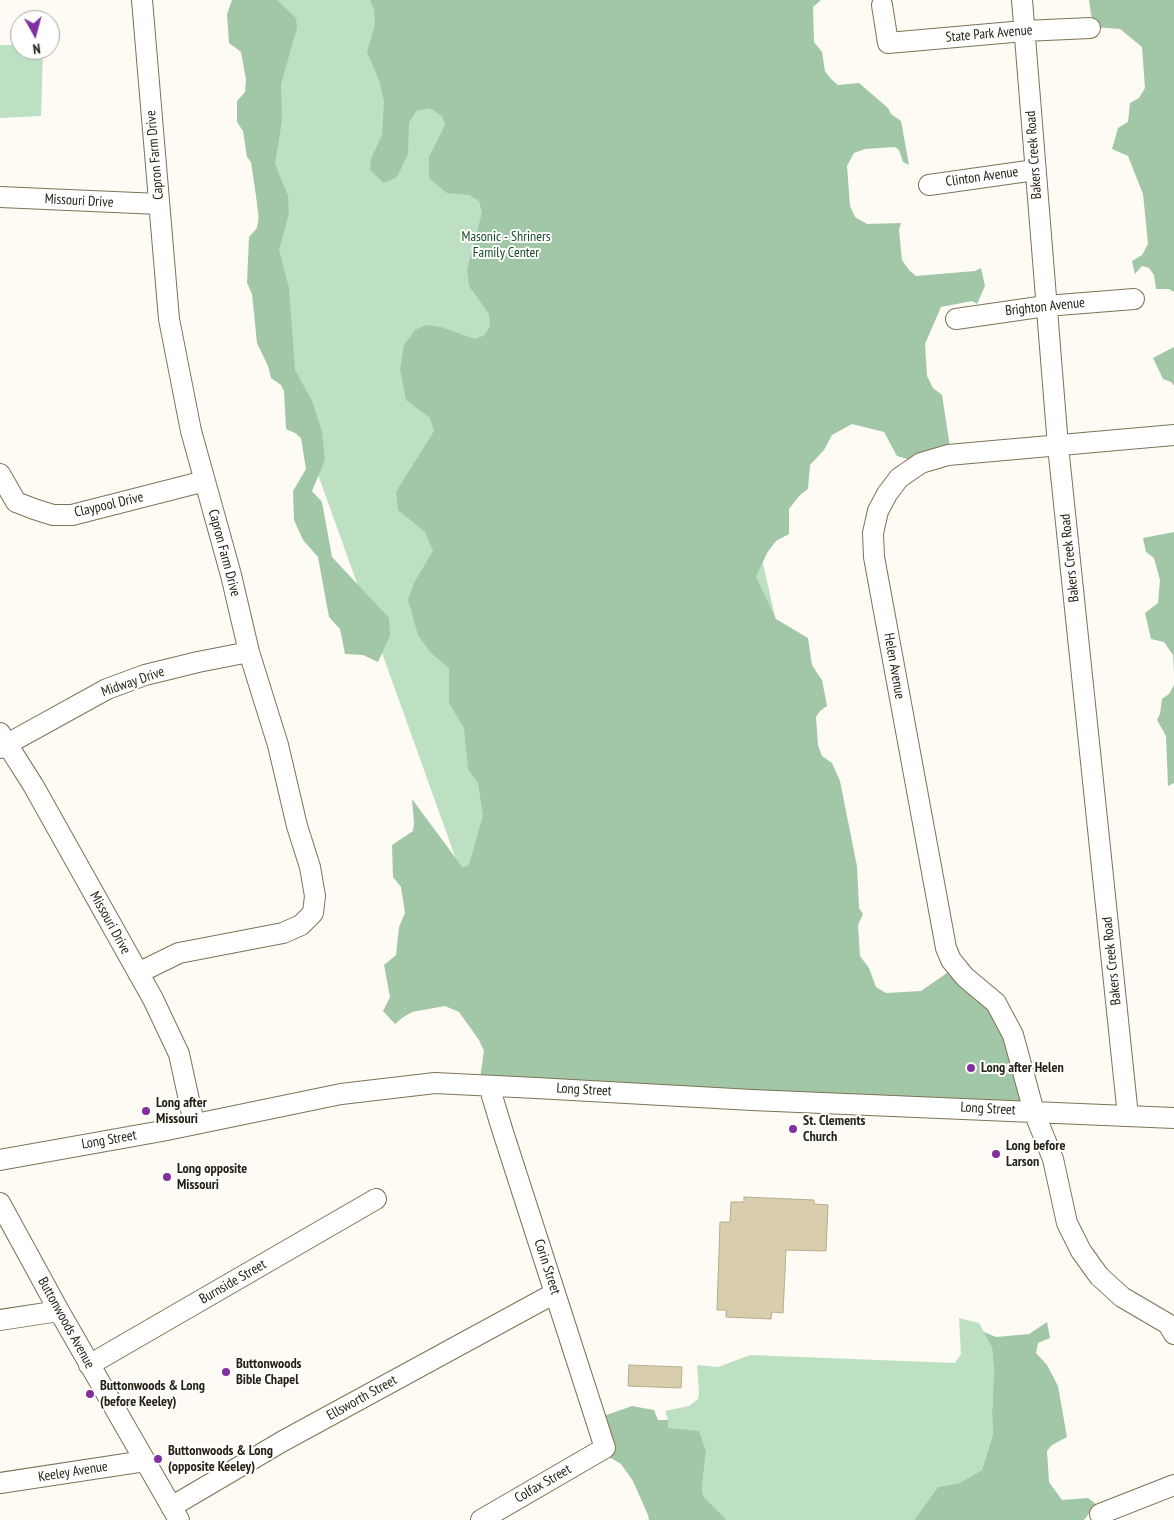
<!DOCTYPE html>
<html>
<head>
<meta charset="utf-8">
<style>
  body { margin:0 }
  #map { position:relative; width:1174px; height:1520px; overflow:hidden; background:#fdfbf4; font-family:"PT Sans Narrow",sans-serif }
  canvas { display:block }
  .north { position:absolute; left:10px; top:10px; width:50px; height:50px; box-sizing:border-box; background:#fff; border:1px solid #a8a7a1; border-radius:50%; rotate:173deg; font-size:14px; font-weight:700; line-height:20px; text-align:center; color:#262215 }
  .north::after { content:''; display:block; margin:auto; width:18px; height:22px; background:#82309f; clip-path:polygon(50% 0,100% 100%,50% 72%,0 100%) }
</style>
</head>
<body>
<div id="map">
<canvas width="1174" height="1520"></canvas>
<div class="north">N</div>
</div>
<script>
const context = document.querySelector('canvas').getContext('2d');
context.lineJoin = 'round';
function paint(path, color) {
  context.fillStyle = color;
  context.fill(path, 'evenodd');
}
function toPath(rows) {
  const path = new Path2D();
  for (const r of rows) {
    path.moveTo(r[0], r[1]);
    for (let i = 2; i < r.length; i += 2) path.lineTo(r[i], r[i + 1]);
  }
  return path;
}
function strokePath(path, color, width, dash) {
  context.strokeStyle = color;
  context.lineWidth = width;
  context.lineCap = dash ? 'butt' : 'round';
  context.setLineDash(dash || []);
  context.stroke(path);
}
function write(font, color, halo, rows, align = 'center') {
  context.font = font + ' "PT Sans Narrow",sans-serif';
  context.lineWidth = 4;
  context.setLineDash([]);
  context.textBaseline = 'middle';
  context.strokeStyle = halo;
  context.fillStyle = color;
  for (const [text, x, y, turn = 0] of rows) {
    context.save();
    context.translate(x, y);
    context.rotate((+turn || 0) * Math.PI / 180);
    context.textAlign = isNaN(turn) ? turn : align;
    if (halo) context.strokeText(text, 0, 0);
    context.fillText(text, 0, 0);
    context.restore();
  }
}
paint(toPath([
  [240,0,774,0,740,462,883,1093,533,1074,268,335],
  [0,45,20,45,20,50,43,50,41,116,0,118],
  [959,1318,979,1323,984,1332,985,1332,992,1348,994,1371,992,1414,993,1434,982,1470,959,1483,938,1487,914,1520,727,1520,703,1496,702,1486,706,1452,668,1428,668,1420,665,1411,689,1406,698,1399,699,1393,697,1365,718,1367,750,1355,955,1363,961,1354]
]), '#bde0c2');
paint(toPath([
  [232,0,277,0,296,18,297,28,281,84,282,120,275,164,288,196,289,213,279,250,289,288,295,370,313,403,322,432,325,460,312,491,322,502,332,557,389,618,390,636,378,662,363,655,345,654,340,629,329,617,318,557,303,540,294,520,293,491,306,469,301,438,295,433,286,429,284,391,281,385,271,378,268,366,257,343,252,294,247,283,249,237,257,228,259,216,251,162,247,157,243,131,237,122,237,101,245,92,246,80,241,52,229,43,227,14],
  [370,0,821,0,813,7,814,42,822,52,825,71,831,79,838,85,859,83,888,108,891,114,901,121,909,165,903,162,899,150,895,147,865,149,854,153,847,166,850,206,855,217,867,224,901,223,899,230,902,260,909,270,916,276,975,271,981,268,985,286,977,304,972,301,941,307,925,344,927,376,933,388,942,395,950,447,914,461,897,456,884,432,852,424,832,435,824,450,810,465,808,489,800,495,789,509,789,534,776,541,767,553,756,577,776,619,808,638,812,665,822,680,827,706,820,711,816,717,818,745,822,756,832,763,840,781,857,866,859,908,863,914,858,925,860,956,869,968,876,987,886,993,921,991,957,966,985,984,1032,1109,479,1085,484,1051,479,1040,459,1012,445,1006,412,1012,402,1018,395,1024,383,1011,390,997,384,965,396,955,399,927,405,913,401,887,393,877,392,845,413,831,414,823,412,799,463,868,469,865,483,815,478,783,468,769,464,728,449,703,449,668,430,652,418,635,408,600,414,583,433,551,425,532,398,510,396,492,434,431,430,418,406,400,400,369,404,345,415,330,426,325,441,327,475,339,485,335,490,326,489,314,469,286,467,269,482,213,479,201,469,195,447,193,429,178,429,157,445,125,442,116,430,108,416,111,409,123,408,154,397,177,384,183,370,170,371,159,382,135,384,101,379,80,367,52,375,24,374,10],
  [1089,0,1174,0,1174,292,1169,289,1156,289,1154,275,1149,268,1142,266,1135,274,1132,261,1142,255,1148,244,1143,194,1128,156,1112,149,1118,128,1128,122,1130,103,1139,98,1145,88,1142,47,1120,29,1093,27],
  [1174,347,1174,386,1171,382,1163,379,1153,358],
  [1174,532,1174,673,1173,655,1164,642,1151,639,1145,613,1158,603,1160,580,1154,558,1146,552,1143,538],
  [1174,685,1174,783,1168,786,1166,736,1157,720,1160,714,1162,699,1169,694],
  [1047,1322,1050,1338,1038,1343,1036,1353,1047,1365,1058,1386,1067,1437,1052,1445,1047,1451,1049,1482,1062,1500,1088,1498,1096,1504,1084,1520,914,1520,938,1487,959,1483,982,1470,993,1434,992,1414,994,1371,992,1348,984,1332,996,1337,1029,1334],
  [632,1406,654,1410,658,1420,668,1420,668,1428,699,1431,706,1452,702,1486,703,1496,727,1520,649,1520,648,1515,633,1481,621,1464,604,1454,598,1418]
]), '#a2c7a7');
const building = toPath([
  [744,1197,814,1200,814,1204,828,1205,826,1251,786,1250,783,1313,772,1312,771,1319,726,1317,726,1310,717,1310,720,1222,730,1222,731,1202,744,1202,744,1197],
  [629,1365,682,1367,681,1388,628,1386,629,1365]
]);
paint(building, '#d8cdac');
strokePath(building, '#b7ad8c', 1);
const minor = toPath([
  [1022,0,1058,446,1128,1116],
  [882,5,888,43,1024,31,1090,28],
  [929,185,1035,170],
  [0,197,159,204],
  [956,319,1046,306,1134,299],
  [1174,435,948,455,921,463,899,478,887,494,878,511,873,533,874,557,946,948,951,960,965,977,996,1003,1013,1035,1034,1112,1053,1159,1067,1223,1081,1251,1099,1276,1122,1297,1168,1324,1174,1334],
  [0,474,16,502,34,509,53,515,72,515,205,481],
  [0,733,33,785,153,999,179,1054,194,1123],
  [0,748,107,689,145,675,198,662,249,652],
  [138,973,179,953,283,933,301,925,313,913,315,896,310,867,297,826,278,745,249,652,231,575,191,431,169,319,142,0],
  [0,1160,162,1131,341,1094,435,1083,536,1088,752,1100,1174,1118],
  [0,1203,59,1311,179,1520],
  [0,1320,59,1311],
  [89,1365,376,1199],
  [0,1483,145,1461],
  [171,1507,283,1441,555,1293],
  [1100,1514,1174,1485],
  [481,1520,605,1448,502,1129,489,1086]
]);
strokePath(minor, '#7d7354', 22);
strokePath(minor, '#fff', 20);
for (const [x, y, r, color] of [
  [971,1068,5,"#82309f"],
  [146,1111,5,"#82309f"],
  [793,1129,5,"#82309f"],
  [996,1154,5,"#82309f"],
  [167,1177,5,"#82309f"],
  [226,1372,5,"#82309f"],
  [90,1394,5,"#82309f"],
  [158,1459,5,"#82309f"]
]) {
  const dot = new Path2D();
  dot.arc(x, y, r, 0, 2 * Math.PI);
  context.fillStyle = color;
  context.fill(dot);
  strokePath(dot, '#fff', 2);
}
write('14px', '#262215', '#fff', [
  ["State Park Avenue",989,34,-5],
  ["Capron Farm Drive",155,155,-95],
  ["Bakers Creek Road",1034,155,-94],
  ["Clinton Avenue",982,177,-8],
  ["Missouri Drive",79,201,3],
  ["Brighton Avenue",1045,307,-6],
  ["Claypool Drive",109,505,-13],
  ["Capron Farm Drive",224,553,75],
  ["Bakers Creek Road",1070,558,-96],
  ["Helen Avenue",894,666,80],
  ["Midway Drive",133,682,-19],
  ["Missouri Drive",110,923,61],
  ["Bakers Creek Road",1112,961,-96],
  ["Long Street",584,1090,3],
  ["Long Street",988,1109,3],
  ["Long Street",109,1140,-10],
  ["Corin Street",547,1267,72],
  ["Burnside Street",233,1282,-30],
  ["Buttonwoods Avenue",66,1323,61],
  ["Ellsworth Street",362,1398,-29],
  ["Keeley Avenue",73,1472,-9],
  ["Colfax Street",543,1484,-30]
]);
write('14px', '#154d24', '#fff', [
  ["Masonic - Shriners",506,237],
  ["Family Center",506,253]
]);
write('bold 14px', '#262215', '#fff', [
  ["Long after Helen",981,1068],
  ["Long after",156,1103],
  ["Missouri",156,1119],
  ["St. Clements",803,1121],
  ["Church",803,1137],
  ["Long before",1006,1146],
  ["Larson",1006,1162],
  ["Long opposite",177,1169],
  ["Missouri",177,1185],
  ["Buttonwoods",236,1364],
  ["Bible Chapel",236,1380],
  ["Buttonwoods & Long",100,1386],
  ["(before Keeley)",100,1402],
  ["Buttonwoods & Long",168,1451],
  ["(opposite Keeley)",168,1467]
], 'left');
</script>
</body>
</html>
